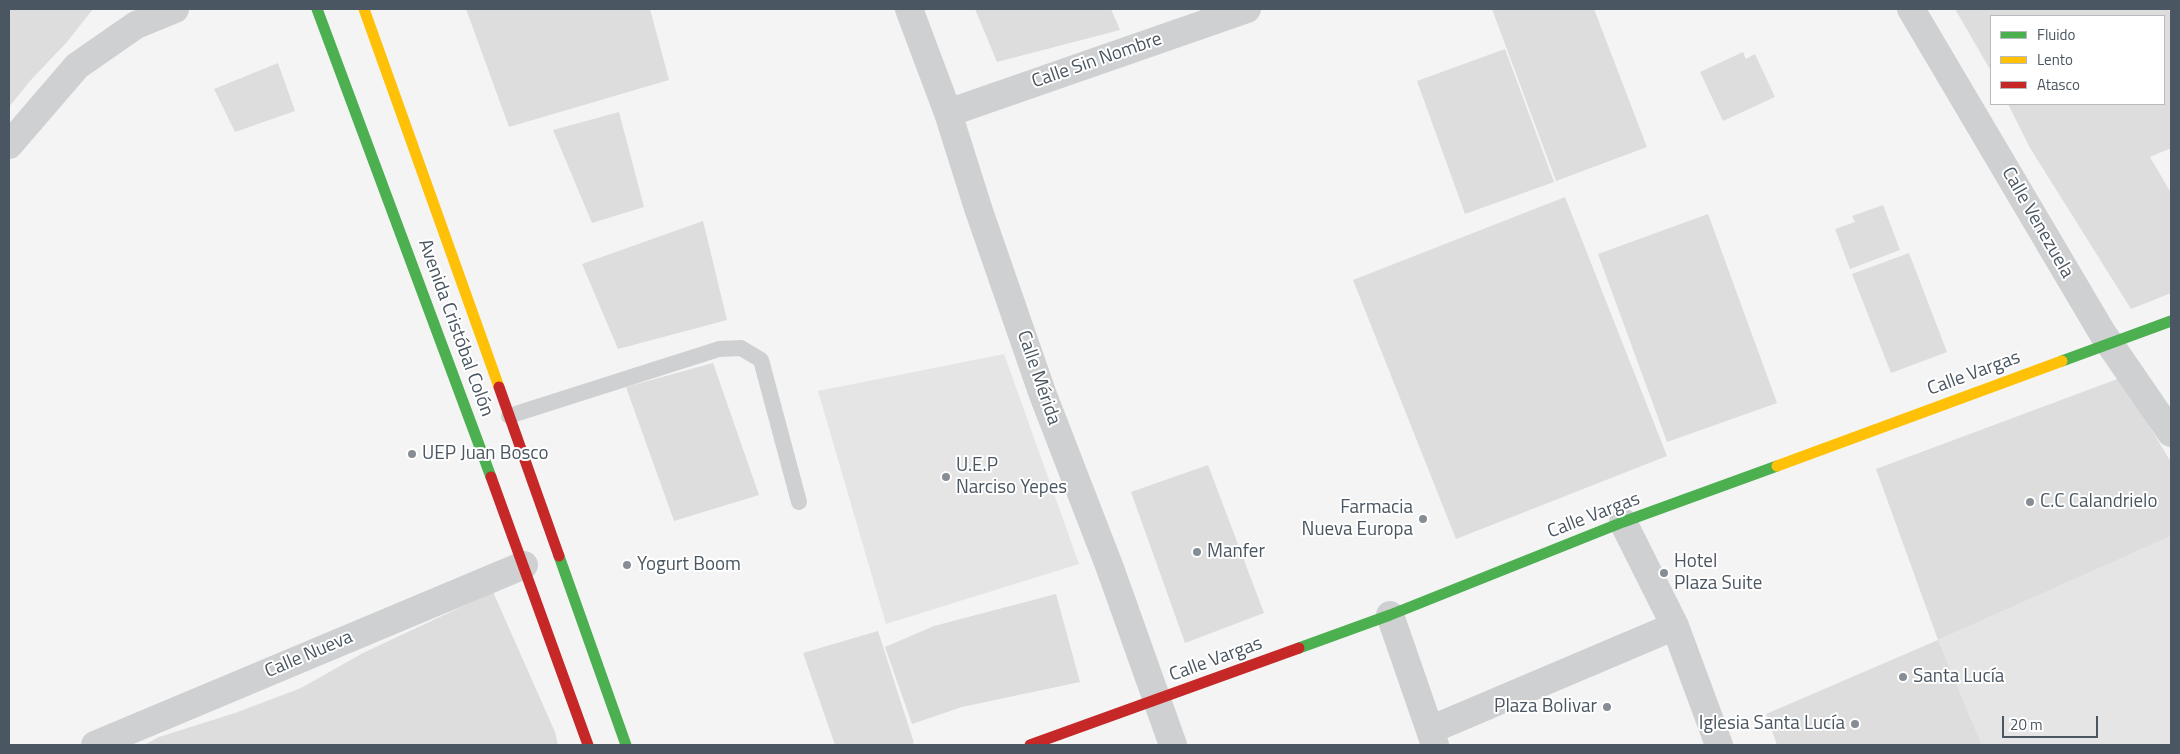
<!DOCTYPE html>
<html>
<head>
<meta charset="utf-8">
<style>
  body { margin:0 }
  #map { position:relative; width:2180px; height:754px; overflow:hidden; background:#f4f4f4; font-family:"Titillium Web",sans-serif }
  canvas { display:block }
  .frame { position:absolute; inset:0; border:10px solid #4a5661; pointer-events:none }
  .legend { position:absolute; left:1990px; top:15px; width:175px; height:90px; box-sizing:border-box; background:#fff; border:1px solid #b7bbc0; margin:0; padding:6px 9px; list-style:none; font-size:15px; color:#4a5661 }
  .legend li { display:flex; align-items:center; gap:10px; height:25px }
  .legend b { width:25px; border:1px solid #b7bbc0 }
  .scale { position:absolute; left:2002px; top:716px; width:96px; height:22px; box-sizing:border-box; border:2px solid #4a5661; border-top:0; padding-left:6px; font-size:15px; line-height:18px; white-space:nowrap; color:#4a5661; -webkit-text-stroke:4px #fff; paint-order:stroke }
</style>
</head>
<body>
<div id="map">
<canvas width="2180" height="754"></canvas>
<div class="frame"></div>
<ul class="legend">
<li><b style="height:6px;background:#4caf50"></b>Fluido</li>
<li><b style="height:6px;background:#ffc107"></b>Lento</li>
<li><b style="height:6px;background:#c62828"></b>Atasco</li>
</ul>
<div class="scale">20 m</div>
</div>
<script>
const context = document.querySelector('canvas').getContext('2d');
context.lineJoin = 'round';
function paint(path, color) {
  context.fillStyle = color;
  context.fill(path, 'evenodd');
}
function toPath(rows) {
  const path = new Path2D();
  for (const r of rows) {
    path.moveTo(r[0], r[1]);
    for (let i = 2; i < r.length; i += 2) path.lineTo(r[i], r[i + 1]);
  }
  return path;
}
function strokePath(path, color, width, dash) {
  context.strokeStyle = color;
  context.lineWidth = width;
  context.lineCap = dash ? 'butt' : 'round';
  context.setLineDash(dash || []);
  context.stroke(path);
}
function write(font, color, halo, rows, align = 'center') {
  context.font = font + ' "Titillium Web",sans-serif';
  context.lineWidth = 4;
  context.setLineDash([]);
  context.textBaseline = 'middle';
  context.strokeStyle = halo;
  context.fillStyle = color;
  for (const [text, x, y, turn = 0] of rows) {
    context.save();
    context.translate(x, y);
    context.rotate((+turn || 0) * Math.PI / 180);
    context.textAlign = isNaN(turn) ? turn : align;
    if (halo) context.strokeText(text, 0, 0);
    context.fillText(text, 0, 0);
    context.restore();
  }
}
paint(toPath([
  [1004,354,1079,564,886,624,818,391],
  [2171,536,2171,745,1982,745,1938,640]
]), '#e6e5e6');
paint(toPath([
  [9,9,93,9,67,42,30,81,9,107],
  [466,9,650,9,669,80,509,127],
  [975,9,1111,9,1120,30,997,62],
  [1492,9,1594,9,1647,147,1556,181],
  [1955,9,2168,9,2171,13,2171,148,2150,157,2171,193,2171,293,2131,309,2030,148,2008,104,2164,104,2164,16,1991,16,1991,71],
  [1505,49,1554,182,1465,214,1417,81],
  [1743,52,1746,59,1755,54,1775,97,1723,121,1700,72],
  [278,63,295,111,235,132,214,89],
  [619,112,644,207,592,223,553,130],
  [1565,197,1667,456,1456,539,1353,280],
  [1883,205,1900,250,1850,269,1835,229,1855,222,1852,216],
  [1708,214,1777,403,1667,442,1598,254],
  [703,221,727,320,618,349,582,264],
  [1909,253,1947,352,1891,373,1852,274],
  [713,363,759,495,674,521,626,387],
  [2120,378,2171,462,2171,536,1938,640,1876,469],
  [1208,465,1264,613,1185,643,1131,492],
  [493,592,555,732,558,745,144,745,159,737,235,713,301,688,363,653],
  [1056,594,1080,682,962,707,912,724,885,647,934,626],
  [878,631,914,743,909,745,835,745,803,653],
  [1938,640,1982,745,1777,745,1766,714]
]), '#ddddde');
strokePath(toPath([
  [509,416,719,349,741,348,761,360,799,502]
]), '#ced0d2', 16);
strokePath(toPath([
  [909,9,948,113,979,211,1043,395,1110,568,1173,745],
  [1911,9,2103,334,2171,433],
  [948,113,1247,9],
  [9,145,77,66,136,25,175,9],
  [1623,522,1675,626,1719,745],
  [1390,615,1435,745],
  [1430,730,1675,626],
  [95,745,524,565]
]), '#ced0d2', 28);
strokePath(toPath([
  [317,9,491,477],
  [2062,361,2171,321],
  [559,556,626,745],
  [1299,648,1390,615,1623,522,1777,466]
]), '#4caf50', 11);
strokePath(toPath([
  [364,9,499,387],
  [1777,466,2062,361]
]), '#ffc107', 11);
strokePath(toPath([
  [499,387,559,556],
  [491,477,588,745],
  [1030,745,1299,648]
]), '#c62828', 11);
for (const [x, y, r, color] of [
  [412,454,5,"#868d94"],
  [946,477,5,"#868d94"],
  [2030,502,5,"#868d94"],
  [1423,519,5,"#868d94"],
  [1197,552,5,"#868d94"],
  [627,565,5,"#868d94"],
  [1664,573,5,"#868d94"],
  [1903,677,5,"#868d94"],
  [1607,707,5,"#868d94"],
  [1855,724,5,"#868d94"]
]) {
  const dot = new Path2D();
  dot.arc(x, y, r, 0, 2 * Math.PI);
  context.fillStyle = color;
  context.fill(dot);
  strokePath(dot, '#fff', 2);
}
write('19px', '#4a5661', '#fff', [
  ["Calle Sin Nombre",1097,61,-19],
  ["Calle Venezuela",2037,223,60],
  ["Avenida Cristóbal Colón",455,328,70],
  ["Calle Vargas",1974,374,-20],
  ["Calle Mérida",1038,378,71],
  ["Calle Vargas",1594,516,-21],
  ["Calle Nueva",309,655,-23],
  ["Calle Vargas",1216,660,-20]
]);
write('19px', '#4a5661', '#fff', [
  ["UEP Juan Bosco",422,454],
  ["U.E.P",956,466],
  ["Narciso Yepes",956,488],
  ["C.C Calandrielo",2040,502],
  ["Farmacia",1413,508,"right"],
  ["Nueva Europa",1413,530,"right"],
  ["Manfer",1207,552],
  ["Hotel",1674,562],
  ["Plaza Suite",1674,584],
  ["Yogurt Boom",637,565],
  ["Santa Lucía",1913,677],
  ["Plaza Bolivar",1597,707,"right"],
  ["Iglesia Santa Lucía",1845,724,"right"]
], 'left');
</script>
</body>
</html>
